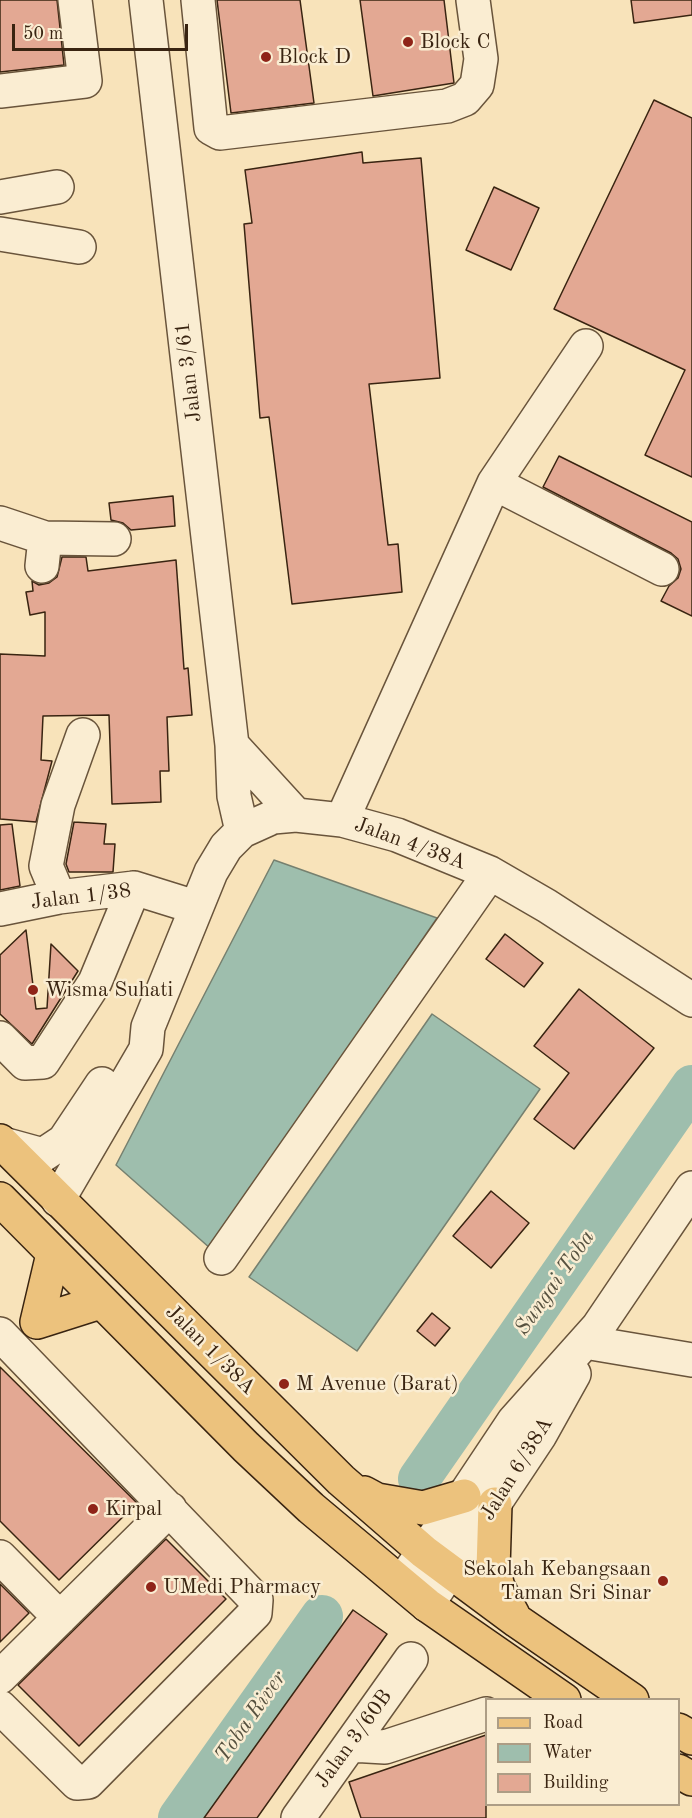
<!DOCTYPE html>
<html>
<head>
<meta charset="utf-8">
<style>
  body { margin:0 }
  #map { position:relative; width:692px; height:1818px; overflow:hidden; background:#f8e3ba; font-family:"Old Standard TT",serif }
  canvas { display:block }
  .legend { position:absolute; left:485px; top:1698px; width:195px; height:108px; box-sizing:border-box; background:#faedd2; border:2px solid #ad9d85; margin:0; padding:8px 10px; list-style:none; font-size:18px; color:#392411 }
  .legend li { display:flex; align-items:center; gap:12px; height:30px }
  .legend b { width:30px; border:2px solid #ad9d85 }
  .scale { position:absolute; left:12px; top:24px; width:176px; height:27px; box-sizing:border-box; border:3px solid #392411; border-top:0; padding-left:8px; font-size:18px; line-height:21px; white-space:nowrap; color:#392411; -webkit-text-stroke:4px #faedd2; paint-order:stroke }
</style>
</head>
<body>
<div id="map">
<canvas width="692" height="1818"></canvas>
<ul class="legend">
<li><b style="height:8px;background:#ecc27d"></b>Road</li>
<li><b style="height:16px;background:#9ebead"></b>Water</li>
<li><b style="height:16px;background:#e3a893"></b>Building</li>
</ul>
<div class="scale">50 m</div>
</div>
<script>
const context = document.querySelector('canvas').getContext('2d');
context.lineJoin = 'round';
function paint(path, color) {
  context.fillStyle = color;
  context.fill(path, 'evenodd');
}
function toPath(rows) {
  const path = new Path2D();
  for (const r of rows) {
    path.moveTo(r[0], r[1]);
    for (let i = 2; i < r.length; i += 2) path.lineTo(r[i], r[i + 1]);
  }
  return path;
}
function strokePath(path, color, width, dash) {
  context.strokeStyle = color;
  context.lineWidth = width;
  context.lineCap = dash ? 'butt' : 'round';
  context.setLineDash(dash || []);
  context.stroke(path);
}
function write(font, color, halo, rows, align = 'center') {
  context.font = font + ' "Old Standard TT",serif';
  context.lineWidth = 5;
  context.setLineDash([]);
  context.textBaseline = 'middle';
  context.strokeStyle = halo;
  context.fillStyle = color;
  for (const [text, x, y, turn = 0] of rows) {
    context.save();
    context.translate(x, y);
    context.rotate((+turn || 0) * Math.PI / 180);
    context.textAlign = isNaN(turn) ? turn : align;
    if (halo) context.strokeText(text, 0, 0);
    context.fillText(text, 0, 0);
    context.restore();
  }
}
const water = toPath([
  [274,860,437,918,211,1249,116,1165,274,860],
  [432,1014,540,1089,357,1351,249,1277,432,1014]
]);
paint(water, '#9ebead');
strokePath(water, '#76806f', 1.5);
strokePath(toPath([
  [419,1479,692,1086],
  [179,1818,322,1616]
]), '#9ebead', 42);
const building = toPath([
  [0,0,57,0,64,65,0,72,0,0],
  [217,0,300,0,314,103,231,113,217,0],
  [360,0,444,0,454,83,373,96,360,0],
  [631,0,692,0,692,15,634,23,631,0],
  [654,100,692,118,692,477,645,455,685,370,554,309,654,100],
  [362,152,363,163,421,158,440,378,369,384,388,545,398,544,402,592,292,604,269,417,260,418,244,224,252,223,245,170,362,152],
  [494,187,539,208,511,270,466,250,494,187],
  [559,456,692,522,692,616,661,601,669,586,678,578,681,569,678,559,671,553,543,487,559,456],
  [173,496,175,526,131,530,123,523,111,520,109,503,173,496],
  [62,557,86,557,88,571,176,560,184,669,188,668,192,715,167,717,169,771,160,771,161,802,112,804,109,715,43,716,41,760,52,761,36,822,0,819,0,654,45,656,45,612,30,615,26,592,33,591,32,581,39,585,49,583,57,577,62,557],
  [74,822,106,824,104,844,115,844,113,872,69,872,66,864,74,822],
  [12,824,20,886,0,890,0,825,12,824],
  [26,930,36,1009,47,1008,51,944,78,971,32,1044,0,1014,0,955,26,930],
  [505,934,543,963,524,987,486,959,505,934],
  [579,989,654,1048,574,1149,534,1119,569,1073,534,1046,579,989],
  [491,1191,529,1223,491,1268,453,1236,491,1191],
  [432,1313,450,1328,435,1346,417,1331,432,1313],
  [0,1367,137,1503,59,1580,0,1521,0,1367],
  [166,1539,226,1599,79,1746,18,1685,166,1539],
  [0,1584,29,1613,0,1642,0,1584],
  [353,1610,387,1634,257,1818,204,1818,353,1610],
  [486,1735,486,1818,361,1818,349,1782,486,1735]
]);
paint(building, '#e3a893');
strokePath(building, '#392411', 1.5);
const minor = toPath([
  [146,0,232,745,234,796,242,831],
  [198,0,211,128,220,133,447,106,465,99,477,85,481,59,473,0],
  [0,91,85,81,75,0],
  [0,197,57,187],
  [0,234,79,247],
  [494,483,662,569],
  [0,523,45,538,114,539],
  [42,566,45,538],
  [232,745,296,815],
  [342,820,494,483,586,346],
  [59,897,46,866,58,805,83,735],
  [0,909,59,897,134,888,195,907],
  [0,1038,25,1063,43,1062,95,982,134,888],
  [3,1144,43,1155,64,1141,102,1084],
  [58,1200,146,1049,148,1027,211,872,226,847,242,831,273,817,296,815,342,820,397,835,490,873,547,906,692,1000],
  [221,1258,490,873],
  [0,1334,256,1600,255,1613,88,1782,77,1783,0,1707],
  [585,1342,692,1360],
  [0,1557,60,1618],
  [402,1582,464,1496,514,1421,598,1327,692,1188],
  [427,1605,540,1435,574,1374],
  [0,1677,170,1509],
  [350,1745,385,1747,486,1714],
  [298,1818,411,1659]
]);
const major = toPath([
  [0,1141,341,1480,424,1552,517,1621,632,1700],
  [0,1199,246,1447,311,1508,427,1605,564,1700],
  [37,1322,53,1254],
  [37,1322,100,1302],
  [364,1493,377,1500,423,1508,464,1496],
  [495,1504,493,1569,498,1587,513,1615],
  [678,1730,692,1738],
  [678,1771,692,1779]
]);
strokePath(minor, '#69543b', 36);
strokePath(major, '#392411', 36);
strokePath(minor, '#faedd2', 33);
strokePath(major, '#ecc27d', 33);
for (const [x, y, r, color] of [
  [408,42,6,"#8f2418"],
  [266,57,6,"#8f2418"],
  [33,990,6,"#8f2418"],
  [284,1384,6,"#8f2418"],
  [93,1509,6,"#8f2418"],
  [663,1581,6,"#8f2418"],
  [151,1587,6,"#8f2418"]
]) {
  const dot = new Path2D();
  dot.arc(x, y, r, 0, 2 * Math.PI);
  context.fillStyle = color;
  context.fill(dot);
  strokePath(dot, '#faedd2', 2);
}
write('21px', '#392411', '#faedd2', [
  ["Block C",420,42],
  ["Block D",278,57],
  ["Wisma Suhati",45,990],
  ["M Avenue (Barat)",296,1384],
  ["Kirpal",105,1509],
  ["Sekolah Kebangsaan",651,1569,"right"],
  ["Taman Sri Sinar",651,1593,"right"],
  ["UMedi Pharmacy",163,1587]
], 'left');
write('21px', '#392411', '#faedd2', [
  ["Jalan 3/61",189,372,-97],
  ["Jalan 4/38A",410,844,20],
  ["Jalan 1/38",81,897,-7],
  ["Jalan 1/38A",210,1350,45],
  ["Jalan 6/38A",517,1469,-58],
  ["Jalan 3/60B",354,1739,-54]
]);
write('italic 22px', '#575240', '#faedd2', [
  ["Sungai Toba",555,1283,-55],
  ["Toba River",251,1717,-55]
]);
</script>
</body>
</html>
